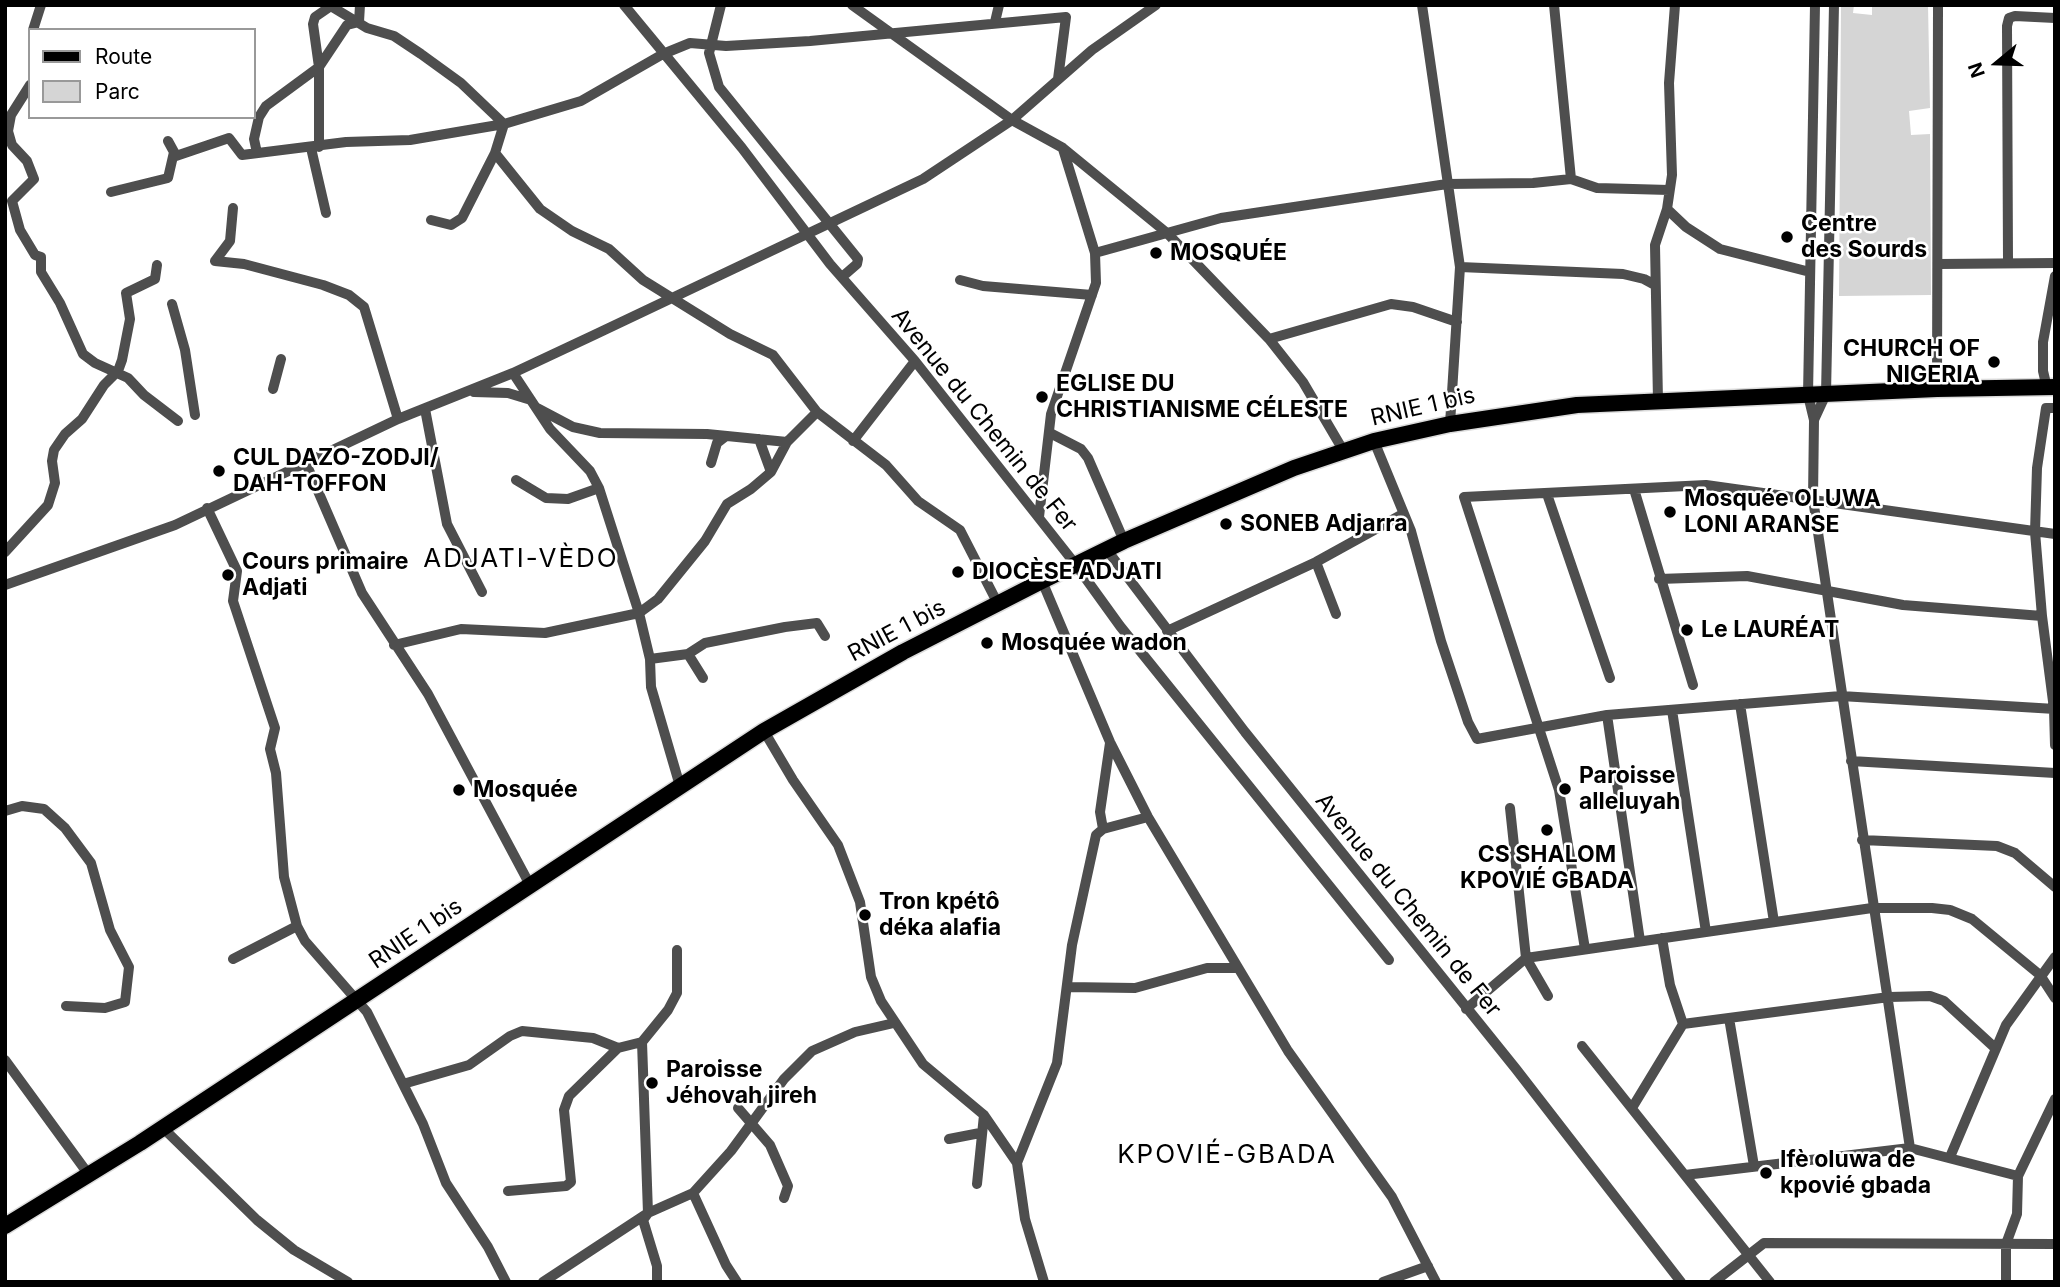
<!DOCTYPE html>
<html>
<head>
<meta charset="utf-8">
<style>
  body { margin:0 }
  #map { position:relative; width:2060px; height:1287px; overflow:hidden; background:#fff; font-family:Inter,sans-serif }
  canvas { display:block }
  .frame { position:absolute; inset:0; border:7px solid #000; pointer-events:none }
  .legend { position:absolute; left:28px; top:28px; width:228px; height:91px; box-sizing:border-box; background:#fff; border:2px solid #999; margin:0; padding:9px 12px; list-style:none; font-size:21px; color:#000 }
  .legend li { display:flex; align-items:center; gap:14px; height:35px }
  .legend b { width:35px; border:2px solid #999 }
  .north { position:absolute; left:1962px; top:28px; width:70px; height:70px; -webkit-text-stroke:5px #fff; paint-order:stroke; rotate:251deg; font-size:19px; font-weight:700; line-height:28px; text-align:center; color:#000 }
  .north::after { content:''; display:block; margin:auto; width:24px; height:32px; background:#000; clip-path:polygon(50% 0,100% 100%,50% 72%,0 100%) }
</style>
</head>
<body>
<div id="map">
<canvas width="2060" height="1287"></canvas>
<div class="frame"></div>
<ul class="legend">
<li><b style="height:9px;background:#000"></b>Route</li>
<li><b style="height:19px;background:#d5d5d5"></b>Parc</li>
</ul>
<div class="north">N</div>
</div>
<script>
const context = document.querySelector('canvas').getContext('2d');
context.lineJoin = 'round';
function paint(path, color) {
  context.fillStyle = color;
  context.fill(path, 'evenodd');
}
function toPath(rows) {
  const path = new Path2D();
  for (const r of rows) {
    path.moveTo(r[0], r[1]);
    for (let i = 2; i < r.length; i += 2) path.lineTo(r[i], r[i + 1]);
  }
  return path;
}
function strokePath(path, color, width, dash) {
  context.strokeStyle = color;
  context.lineWidth = width;
  context.lineCap = dash ? 'butt' : 'round';
  context.setLineDash(dash || []);
  context.stroke(path);
}
function write(font, color, halo, rows, align = 'center') {
  context.font = font + ' Inter,sans-serif';
  context.lineWidth = 5;
  context.setLineDash([]);
  context.textBaseline = 'middle';
  context.strokeStyle = halo;
  context.fillStyle = color;
  for (const [text, x, y, turn = 0] of rows) {
    context.save();
    context.translate(x, y);
    context.rotate((+turn || 0) * Math.PI / 180);
    context.textAlign = isNaN(turn) ? turn : align;
    if (halo) context.strokeText(text, 0, 0);
    context.fillText(text, 0, 0);
    context.restore();
  }
}
paint(toPath([
  [1841,5,1854,5,1853,13,1872,15,1872,5,1928,5,1930,108,1909,111,1911,135,1930,134,1931,295,1839,296]
]), '#d5d5d5');
const primary = toPath([
  [5,1226,140,1143,764,731,903,652,1042,581,1124,541,1294,468,1374,441,1450,424,1577,405,1937,389,2055,387]
]);
strokePath(primary, '#dbdbdb', 19);
strokePath(toPath([
  [329,5,367,28,394,36,421,54,461,83,504,124,495,153,462,218,451,225,431,220],
  [624,5,742,148,830,264,915,361,1076,565,1120,626,1389,960],
  [721,5,709,53,719,87,858,259,857,264,842,277],
  [852,5,1012,120,1063,148,1167,233,1269,339,1303,382,1343,450],
  [1422,5,1460,267,1450,424],
  [1554,5,1571,179],
  [1815,5,1808,395,1814,420,1813,499,1910,1148],
  [995,22,999,5],
  [33,30,41,5],
  [30,85,11,115,8,131,12,145,27,161,34,179,12,201,20,230,35,255,41,257,41,272,60,303,83,354,95,363,128,378,144,395,178,421],
  [319,147,319,67,313,24,315,17,331,6],
  [311,148,326,213],
  [257,153,254,139,259,117,266,106,319,67,347,25,359,22,360,5],
  [495,153,540,209,572,231,609,249,643,280,730,334,773,355,817,412,886,465,918,501,960,530,998,604],
  [173,157,229,138,242,155,346,142,410,140,504,124,581,101,663,54,690,43,726,46,810,41,1066,17,1058,79],
  [111,192,168,178,174,152,168,141],
  [1667,209,1686,227,1720,249,1810,272],
  [1095,253,1221,218,1447,184,1533,183,1571,179,1597,188,1669,190],
  [215,261,244,264,323,285,349,295,364,307,398,419],
  [215,261,230,241,233,208],
  [2008,263,2007,26,2009,18,2015,16,2055,18],
  [1939,264,2055,263],
  [1460,267,1623,274,1644,279,1655,285],
  [960,280,983,286,1092,295],
  [172,304,185,350,195,415],
  [1269,339,1391,304,1413,307,1457,322],
  [513,373,550,429,590,471,599,488,639,613,650,659,651,687,680,786],
  [2047,388,2043,371,2043,342,2055,276],
  [273,389,281,359],
  [1937,389,1938,5],
  [474,392,508,393,531,400],
  [1658,401,1655,245,1667,209,1672,175,1669,83,1675,5],
  [537,408,573,427,600,433,707,434,787,442],
  [2055,408,2046,408,2037,468,2035,532,2042,616,2054,709,2055,745],
  [425,409,447,524,482,592],
  [1814,420,1826,394,1834,5],
  [1050,433,1081,449,1088,458,1124,541],
  [759,439,771,472],
  [853,441,915,361],
  [1374,441,1411,531,1441,641,1468,722,1477,739,1607,715,1841,696,2055,709],
  [305,461,362,593,428,694,530,885],
  [711,463,717,443,726,436],
  [516,480,546,498,568,499,599,488],
  [1634,489,1693,685],
  [1547,494,1610,678],
  [207,508,237,571,233,601,275,728,270,749,276,773,284,877,297,926,305,941,367,1012,423,1124,446,1183,488,1247,506,1282],
  [1039,517,1051,414,1096,283,1095,253,1063,149],
  [1107,550,1245,732,1516,1069,1681,1282],
  [5,552,48,505,55,483,52,461,54,450,65,434,82,419,104,385,118,371,122,360,130,319,126,293,155,279,157,265],
  [1316,562,1336,614],
  [1659,579,1747,576,1903,605,2042,616],
  [1042,581,1110,742,1148,817,1288,1051,1392,1197,1436,1282],
  [5,585,175,525,398,419,513,373,594,335,923,179,1012,120,1092,50,1156,5],
  [1167,631,1316,562,1403,514],
  [394,645,461,629,545,633,639,613,658,599,705,541,727,504,751,489,771,472,787,442,817,412],
  [688,654,703,678],
  [650,659,688,654,705,643,785,627,817,623,825,636],
  [1740,704,1774,922],
  [1672,710,1706,932],
  [1607,715,1640,941],
  [764,731,793,780,838,845,860,902,871,977,881,1001,923,1064,984,1115,1017,1163,1025,1219,1044,1282],
  [1851,761,2055,773],
  [1510,808,1526,958,1548,996],
  [5,811,22,806,44,809,65,828,91,863,110,930,129,967,125,1002,105,1008,66,1006],
  [1103,829,1100,812,1110,743],
  [1862,840,1997,846,2015,853,2055,887],
  [1662,938,1670,985,1683,1024],
  [1585,949,1559,790,1464,497,1706,485,2055,534],
  [233,959,297,926],
  [1068,987,1135,988,1207,968,1237,968],
  [1466,1009,1526,958,1872,908,1932,908,1950,910,1972,919,2040,975,2055,998],
  [1729,1018,1754,1166],
  [1683,1024,1889,997,1930,996,1944,1001,1994,1047],
  [642,1042,648,1213,643,1220,657,1266,657,1282],
  [1582,1046,1770,1282],
  [5,1060,89,1175],
  [403,1084,469,1065,510,1036,522,1031,593,1038,618,1048,642,1042,668,1010,677,993,677,950],
  [738,1108,770,1145,788,1186,784,1198],
  [1632,1108,1683,1024],
  [163,1128,257,1220,294,1250,348,1282],
  [949,1139,980,1133],
  [1950,1157,2006,1025,2055,957],
  [1017,1163,1057,1063,1072,945,1096,835,1103,829,1148,817],
  [1685,1175,1910,1148,2018,1176],
  [977,1184,984,1115],
  [508,1191,566,1186,571,1182,564,1110,569,1096,618,1048],
  [693,1193,726,1265,737,1282],
  [543,1282,648,1213,693,1193,731,1151,784,1079,812,1051,855,1032,894,1023],
  [1383,1282,1428,1266],
  [1714,1282,1764,1243,2055,1244],
  [2006,1282,2006,1244,2017,1214,2018,1176,2055,1099]
]), '#4e4e4e', 10);
strokePath(primary, '#000', 16);
for (const [x, y, r, color] of [
  [1787,237,7,"#000"],
  [1156,253,7,"#000"],
  [1994,362,7,"#000"],
  [1042,397,7,"#000"],
  [219,471,7,"#000"],
  [1670,512,7,"#000"],
  [1226,524,7,"#000"],
  [958,572,7,"#000"],
  [228,575,7,"#000"],
  [1687,630,7,"#000"],
  [987,643,7,"#000"],
  [1565,789,7,"#000"],
  [459,790,7,"#000"],
  [1547,830,7,"#000"],
  [865,915,7,"#000"],
  [652,1083,7,"#000"],
  [1766,1173,7,"#000"]
]) {
  const dot = new Path2D();
  dot.arc(x, y, r, 0, 2 * Math.PI);
  context.fillStyle = color;
  context.fill(dot);
  strokePath(dot, '#fff', 2.5);
}
write('bold 23px', '#000', '#fff', [
  ["Centre",1801,224],
  ["des Sourds",1801,250],
  ["MOSQUÉE",1170,253],
  ["CHURCH OF",1980,349,"right"],
  ["NIGERIA",1980,375,"right"],
  ["EGLISE DU",1056,384],
  ["CHRISTIANISME CÉLESTE",1056,410],
  ["CUL DAZO-ZODJI/",233,458],
  ["DAH-TOFFON",233,484],
  ["Mosquée OLUWA",1684,499],
  ["LONI ARANSE",1684,525],
  ["SONEB Adjarra",1240,524],
  ["Cours primaire",242,562],
  ["Adjati",242,588],
  ["DIOCÈSE ADJATI",972,572],
  ["Le LAURÉAT",1701,630],
  ["Mosquée wadon",1001,643],
  ["Paroisse",1579,776],
  ["alleluyah",1579,802],
  ["Mosquée",473,790],
  ["CS SHALOM",1547,855,"center"],
  ["KPOVIÉ GBADA",1547,881,"center"],
  ["Tron kpétô",879,902],
  ["déka alafia",879,928],
  ["Paroisse",666,1070],
  ["Jéhovah jireh",666,1096],
  ["Ifè oluwa de",1780,1160],
  ["kpovié gbada",1780,1186]
], 'left');
write('23px', '#000', '#fff', [
  ["RNIE 1 bis",1423,407,-13],
  ["Avenue du Chemin de Fer",984,420,51],
  ["RNIE 1 bis",897,631,-28],
  ["Avenue du Chemin de Fer",1408,905,51],
  ["RNIE 1 bis",416,934,-34]
]);
context.letterSpacing = '2px';
write('26px', '#000', '#fff', [
  ["ADJATI-VÈDO",521,559],
  ["KPOVIÉ-GBADA",1227,1155]
]);
context.letterSpacing = '0px';
</script>
</body>
</html>
